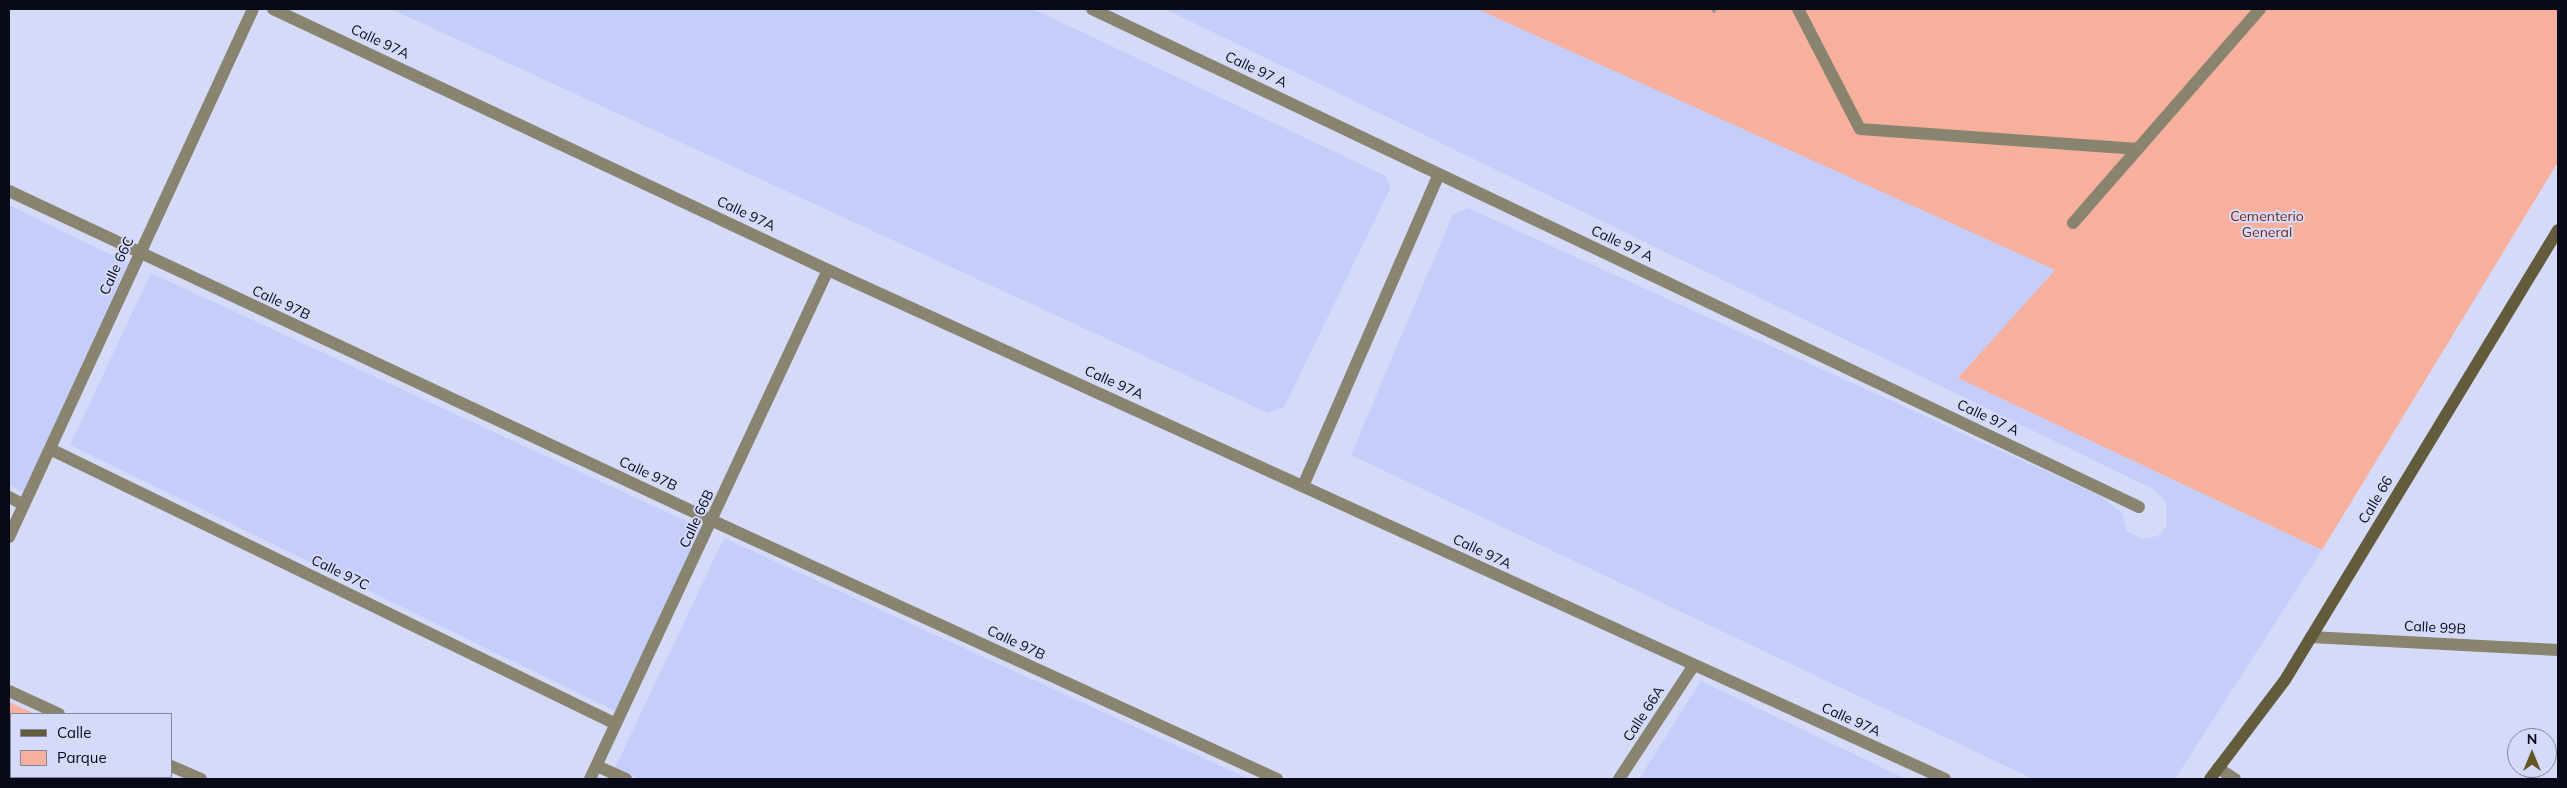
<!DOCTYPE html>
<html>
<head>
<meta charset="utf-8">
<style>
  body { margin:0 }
  #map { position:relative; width:2567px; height:788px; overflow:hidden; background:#d4daf8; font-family:Mulish,sans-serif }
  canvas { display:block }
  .frame { position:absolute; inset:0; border:10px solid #080a1a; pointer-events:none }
  .legend { position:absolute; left:10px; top:713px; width:162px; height:65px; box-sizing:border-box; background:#d4daf8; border:1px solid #82879f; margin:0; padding:6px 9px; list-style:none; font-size:15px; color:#080a1a }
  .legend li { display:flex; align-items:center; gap:10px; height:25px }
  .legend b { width:25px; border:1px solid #82879f }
  .north { position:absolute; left:2507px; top:728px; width:50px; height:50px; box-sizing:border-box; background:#d4daf8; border:1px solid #82879f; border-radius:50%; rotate:0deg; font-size:14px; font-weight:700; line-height:20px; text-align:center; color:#080a1a }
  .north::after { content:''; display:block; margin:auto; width:18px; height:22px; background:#635724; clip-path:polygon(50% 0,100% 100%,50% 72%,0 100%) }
</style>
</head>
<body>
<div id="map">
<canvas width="2567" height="788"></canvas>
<div class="frame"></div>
<ul class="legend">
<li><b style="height:6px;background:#625b3c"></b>Calle</li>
<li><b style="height:14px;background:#f7b09d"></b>Parque</li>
</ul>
<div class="north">N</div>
</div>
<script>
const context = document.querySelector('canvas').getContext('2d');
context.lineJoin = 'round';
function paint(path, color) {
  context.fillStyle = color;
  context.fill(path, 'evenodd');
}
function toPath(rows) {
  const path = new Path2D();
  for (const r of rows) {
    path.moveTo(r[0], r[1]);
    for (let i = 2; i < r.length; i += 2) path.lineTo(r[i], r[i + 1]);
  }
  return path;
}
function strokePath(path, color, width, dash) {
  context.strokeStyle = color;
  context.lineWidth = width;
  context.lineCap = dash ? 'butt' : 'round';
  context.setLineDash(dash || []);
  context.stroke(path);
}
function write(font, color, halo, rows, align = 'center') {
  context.font = font + ' Mulish,sans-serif';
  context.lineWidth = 4;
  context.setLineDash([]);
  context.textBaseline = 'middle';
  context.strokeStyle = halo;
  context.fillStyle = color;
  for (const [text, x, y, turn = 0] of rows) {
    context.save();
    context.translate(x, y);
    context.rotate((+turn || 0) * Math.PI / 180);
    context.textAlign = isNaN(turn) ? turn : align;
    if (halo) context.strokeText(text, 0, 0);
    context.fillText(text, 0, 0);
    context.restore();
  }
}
paint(toPath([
  [391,9,1033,9,1386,176,1390,189,1284,407,1268,413],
  [1165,9,1477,9,2056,270,1958,378,2322,550,2175,779,2033,779,1351,455,1453,214,1468,208,2100,496,2122,513,2127,531,2143,539,2158,536,2167,525,2166,501,2153,489],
  [9,205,128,263,23,492,9,485],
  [151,273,701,528,615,711,70,445],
  [724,538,1249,779,640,779,615,768],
  [1701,681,1906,779,1639,779]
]), '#c5cefb');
paint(toPath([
  [1477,9,2558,9,2558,162,2322,550,1958,378,2055,270],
  [9,702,35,714,11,714,11,777,170,777,176,779,9,779]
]), '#f7b09d');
strokePath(toPath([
  [1713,9,1715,13],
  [1652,10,1652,9]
]), '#8c91aa', 3, [4, 2.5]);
strokePath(toPath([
  [1798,9,1860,129,2138,149],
  [2073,223,2260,9]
]), '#89846f', 12);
strokePath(toPath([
  [273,9,828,270,1945,779],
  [1092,9,2139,507],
  [9,191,713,521,1277,779],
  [50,449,616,724],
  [1303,486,1439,174],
  [9,497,24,505],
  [9,537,253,9],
  [2311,637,2558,650],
  [9,691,59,714],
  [171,766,201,779],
  [597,766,626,779],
  [2218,768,2235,779],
  [590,779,828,270],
  [1619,779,1694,665]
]), '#89846f', 12);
strokePath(toPath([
  [2210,779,2285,680,2558,230]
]), '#625b3c', 12);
write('14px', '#080a1a', '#d4daf8', [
  ["Calle 97A",380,42,25],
  ["Calle 97 A",1256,70,25],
  ["Calle 97A",746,214,25],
  ["Calle 97 A",1622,244,25],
  ["Calle 66C",117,266,-65],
  ["Calle 97B",281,303,25],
  ["Calle 97A",1114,383,24],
  ["Calle 97 A",1988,418,25],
  ["Calle 97B",648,474,25],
  ["Calle 66",2376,500,-59],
  ["Calle 66B",697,519,-65],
  ["Calle 97A",1482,552,25],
  ["Calle 97C",340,573,26],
  ["Calle 99B",2435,628,3],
  ["Calle 97B",1016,643,25],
  ["Calle 66A",1644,714,-57],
  ["Calle 97A",1851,720,24]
]);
write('14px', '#752811', '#d4daf8', [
  ["Cementerio",2267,217],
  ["General",2267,233]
]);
</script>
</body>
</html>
